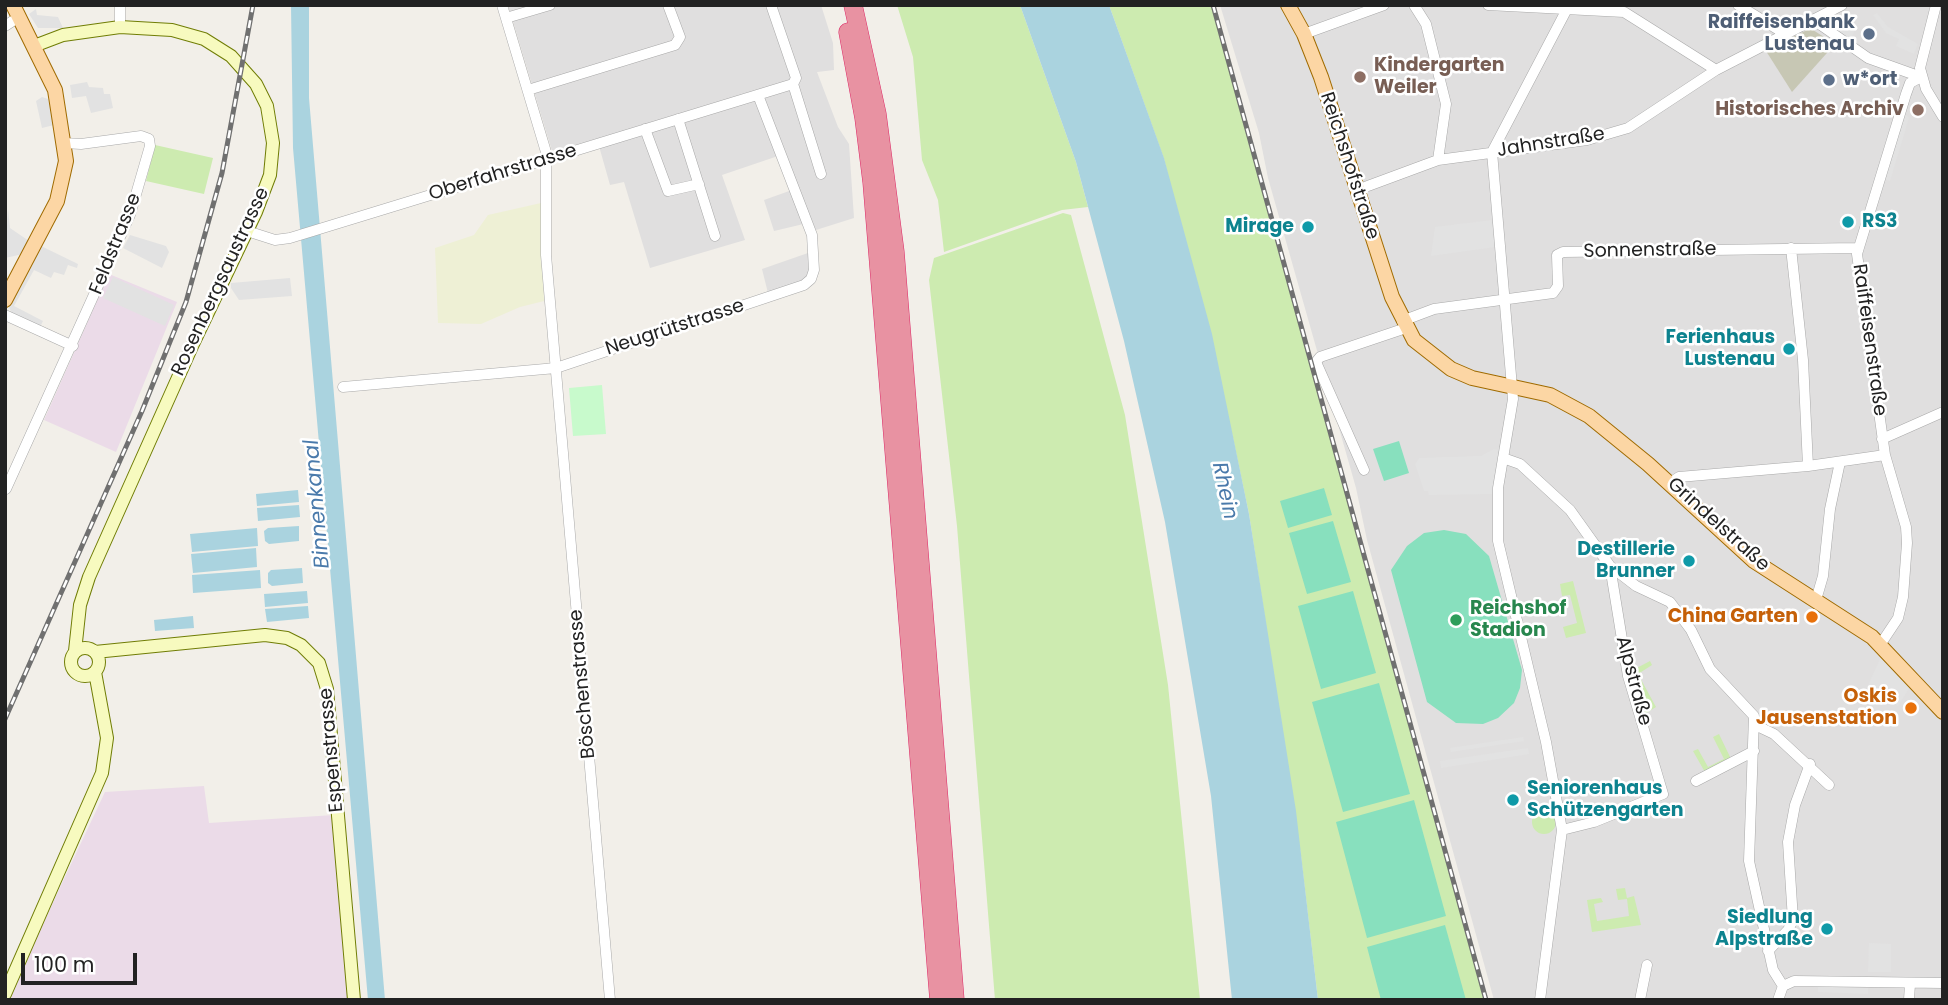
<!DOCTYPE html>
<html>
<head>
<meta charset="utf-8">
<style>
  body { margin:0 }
  #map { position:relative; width:1948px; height:1005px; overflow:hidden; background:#f2efe9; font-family:Poppins,sans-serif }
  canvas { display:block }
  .frame { position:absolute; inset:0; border:7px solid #222; pointer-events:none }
  .scale { position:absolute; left:21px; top:953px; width:116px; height:32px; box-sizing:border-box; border:4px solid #222; border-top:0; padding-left:9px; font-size:21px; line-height:24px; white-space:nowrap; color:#222; -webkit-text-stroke:5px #fff; paint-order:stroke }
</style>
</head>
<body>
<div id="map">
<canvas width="1948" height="1005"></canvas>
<div class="frame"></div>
<div class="scale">100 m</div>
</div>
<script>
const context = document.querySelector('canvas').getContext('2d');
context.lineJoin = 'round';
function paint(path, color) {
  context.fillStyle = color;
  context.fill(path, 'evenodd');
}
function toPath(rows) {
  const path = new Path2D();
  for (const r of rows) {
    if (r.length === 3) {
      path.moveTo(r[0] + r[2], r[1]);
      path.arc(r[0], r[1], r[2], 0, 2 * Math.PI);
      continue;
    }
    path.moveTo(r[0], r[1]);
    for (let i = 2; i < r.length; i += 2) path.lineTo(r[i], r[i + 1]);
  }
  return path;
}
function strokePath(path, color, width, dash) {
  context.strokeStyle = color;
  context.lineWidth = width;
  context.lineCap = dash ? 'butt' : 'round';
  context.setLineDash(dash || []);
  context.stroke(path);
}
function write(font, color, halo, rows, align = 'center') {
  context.font = font + ' Poppins,sans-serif';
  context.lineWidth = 5;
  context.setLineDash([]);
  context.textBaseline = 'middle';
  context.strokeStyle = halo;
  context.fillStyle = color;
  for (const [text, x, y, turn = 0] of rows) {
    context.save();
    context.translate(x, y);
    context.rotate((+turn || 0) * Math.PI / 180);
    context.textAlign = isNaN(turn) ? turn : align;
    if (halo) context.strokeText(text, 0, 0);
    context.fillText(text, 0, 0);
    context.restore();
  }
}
paint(toPath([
  [508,5,821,5,833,43,834,70,817,72,838,127,849,144,854,218,816,230,812,222,774,231,764,200,792,190,778,156,722,175,745,240,650,268,624,182,610,185,597,139,552,151],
  [1220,5,1943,5,1943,1000,1494,1000,1367,540,1356,488,1268,178,1259,133],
  [808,253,809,269,806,280,768,293,762,269]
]), '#e0dfdf');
paint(toPath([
  [109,274,177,302,116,452,44,420],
  [204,786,209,823,334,815,348,1000,7,1000,105,792]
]), '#ebdbe8');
paint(toPath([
  [1807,30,1813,30,1835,44,1792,92,1766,51]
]), '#c7c7b4');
paint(toPath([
  [541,203,544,301,520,307,481,324,438,323,435,248,474,235,488,215]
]), '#eef0d5');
paint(toPath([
  [897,5,1020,5,1076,162,1088,207,1062,210,944,252,938,200,922,160,913,57],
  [1109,5,1213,5,1486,1000,1318,1000,1301,856,1249,514,1233,438,1164,159],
  [155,145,213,158,204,194,146,181],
  [1063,213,1071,215,1125,415,1168,685,1200,1000,995,1000,957,526,929,280,934,258],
  [1573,581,1586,633,1566,638,1563,627,1577,623,1570,595,1562,596,1560,584],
  [1650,661,1652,665,1638,674,1656,707,1643,715,1631,671],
  [1719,734,1732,761,1706,774,1693,751,1698,749,1708,767,1724,759,1713,737],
  [1544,822,12],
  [1625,888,1627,898,1634,896,1641,925,1592,932,1587,900,1601,898,1603,902,1594,904,1597,921,1629,916,1627,899,1618,900,1616,889]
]), '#cdebb0');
paint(toPath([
  [602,385,606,434,573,436,569,388]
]), '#c8facc');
paint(toPath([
  [1399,441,1409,473,1384,481,1373,449],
  [1324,488,1332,515,1288,528,1280,501],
  [1333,521,1351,582,1307,594,1289,533],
  [1444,530,1466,534,1489,556,1522,670,1520,688,1514,703,1498,718,1483,724,1456,723,1427,702,1391,570,1407,546,1424,533],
  [1353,591,1376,673,1321,689,1298,606],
  [1379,683,1410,794,1343,812,1312,702],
  [1414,800,1446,916,1367,938,1336,822],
  [1445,925,1466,1000,1381,1000,1367,947]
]), '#88e0be');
paint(toPath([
  [36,9,37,15,58,17,63,28,38,28,29,14],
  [1843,10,1857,25,1851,39,1833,27],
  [1877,13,1888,27,1918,44,1914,54,1896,46,1899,39,1886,33,1873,15],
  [87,82,89,87,103,88,104,94,110,94,113,108,91,113,86,96,72,98,70,85],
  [42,97,48,99,54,125,42,128,36,101],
  [1904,112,1909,118,1890,181,1883,179],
  [8,209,10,228,29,241,23,254,5,258],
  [1492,220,1495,247,1431,256,1435,227],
  [130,235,166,246,169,252,162,268,123,248],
  [41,246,78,264,77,268,68,265,64,275,54,272,51,278,34,270,14,306,43,321,40,327,12,314,9,307],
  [113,277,174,305,165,326,103,298],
  [290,278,292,296,239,300,231,288,231,283],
  [1494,449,1499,450,1492,494,1429,495,1428,491,1424,491,1415,464,1419,458,1481,456],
  [1881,657,1910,687,1898,706,1868,685],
  [1523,737,1524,741,1451,752,1450,748],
  [1528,748,1529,754,1441,768,1440,761],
  [1869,943,1891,944,1891,972,1868,972],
  [1818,986,1868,988,1868,994,1818,992]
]), '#e2e2e2');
paint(toPath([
  [291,5,309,5,309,98,385,1000,368,1000,293,148],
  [1020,5,1109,5,1164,158,1212,334,1249,514,1296,811,1318,1000,1232,1000,1211,796,1165,522,1124,341,1076,162],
  [298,490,299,502,257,506,256,494],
  [299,505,300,517,258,521,257,508],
  [299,526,299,541,269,544,265,541,264,531,268,528],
  [257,528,258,546,192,552,190,534],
  [256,548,257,567,193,573,191,554],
  [302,568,303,583,272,586,268,583,268,573,271,570],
  [260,570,261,588,193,593,192,575],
  [307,591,308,603,265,607,264,594],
  [308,606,309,618,267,622,265,609],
  [193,616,194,628,155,631,154,620]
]), '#aad3df');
const street = toPath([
  [502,5,546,152,546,255,610,1000],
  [771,5,796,78,793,84,821,174],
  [1414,5,1426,24,1446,104,1438,160],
  [1488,5,1624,12,1716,70],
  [1738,5,1787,35],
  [1936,5,1920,68,1926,89,1943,117],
  [506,18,550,5],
  [1815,21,1868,58,1921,77],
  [5,26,19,17],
  [120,27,120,5],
  [1304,34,1384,5],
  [528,90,675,45,680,37,668,5],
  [678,119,715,236],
  [645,129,668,191,699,184],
  [1492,152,1513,399,1498,488,1498,541,1546,742,1562,830,1540,1000],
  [1492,152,1567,9],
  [1357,190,1438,160,1587,140,1628,128,1716,70,1842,5],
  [247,231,275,240,290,238,793,84],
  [1791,248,1803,360,1808,466],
  [5,315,73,346],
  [1402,321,1434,309,1553,293,1558,286,1557,255,1563,252,1858,248],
  [343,387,556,368,804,285,811,279,814,270,812,235,758,95],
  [1882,439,1943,412],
  [1503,458,1520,464,1570,510,1610,566,1636,586,1670,602,1691,630,1710,669,1754,716,1749,861,1773,970,1783,986],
  [1364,470,1316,362,1320,357,1406,328],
  [1670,483,1679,477,1808,466,1885,455],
  [6,489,130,215,150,146,149,139,141,136,81,144,64,143],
  [1816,600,1823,576,1830,509,1840,462],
  [1880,645,1898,618,1903,597,1907,543,1906,527,1885,455,1857,254,1906,94,1910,83,1921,77],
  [1755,725,1774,734,1829,785],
  [1696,781,1754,751],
  [1562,830,1594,822,1663,794,1628,676,1610,566],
  [1768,951,1788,930,1793,920,1788,842,1795,805,1810,764],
  [1640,1000,1647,965],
  [1778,1000,1783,986,1794,981,1943,983],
  [1909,1000,1910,984]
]);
const secondary = toPath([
  [34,46,63,35,120,27,172,30,204,39,231,56,256,84,267,106,273,143,270,175,256,212,193,344,89,577,80,605,75,651],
  [85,662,14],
  [95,652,265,635,287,638,301,645,319,663,327,689,354,1000],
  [5,994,102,773,107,738,95,672]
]);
const primary = toPath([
  [1288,5,1304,34,1321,77,1392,297,1414,340,1451,369,1472,378,1550,395,1589,416,1648,464,1754,561,1872,637,1943,712],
  [5,300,57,201,66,161,55,90,13,5]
]);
const highway = toPath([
  [853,5,877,114,895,252,955,1000],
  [848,32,864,118,872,182,939,1000]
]);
strokePath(street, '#a9a9a9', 11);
strokePath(secondary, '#707d05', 14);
strokePath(primary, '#a06b00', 16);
strokePath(highway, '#dc2a67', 19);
strokePath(street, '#fff', 10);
strokePath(secondary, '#f7fabf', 12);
strokePath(primary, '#fcd6a4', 14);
strokePath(highway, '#e892a2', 18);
const rail = toPath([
  [1213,5,1486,1000],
  [5,719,142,411,186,302,222,173,253,5]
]);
strokePath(rail, '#707070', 5);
strokePath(rail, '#fff', 2.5, [8]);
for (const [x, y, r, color] of [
  [1869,34,7,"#5c6f8a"],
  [1360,77,7,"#8d6e63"],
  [1829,80,7,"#5c6f8a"],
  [1918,110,7,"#8d6e63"],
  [1848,222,7,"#0f9aa8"],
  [1308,227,7,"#0f9aa8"],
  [1789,349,7,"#0f9aa8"],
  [1689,561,7,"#0f9aa8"],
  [1812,617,7,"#e8710a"],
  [1456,620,7,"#2e9e5b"],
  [1911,708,7,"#e8710a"],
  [1513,800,7,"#0f9aa8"],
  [1827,929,7,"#0f9aa8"]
]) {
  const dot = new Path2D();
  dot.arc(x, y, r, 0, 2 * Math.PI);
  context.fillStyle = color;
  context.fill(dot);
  strokePath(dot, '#fff', 2.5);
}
write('bold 19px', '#4e5e75', '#fff', [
  ["Raiffeisenbank",1855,23],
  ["Lustenau",1855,45],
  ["w*ort",1843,80,"left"]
], 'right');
write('bold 19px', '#785e54', '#fff', [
  ["Kindergarten",1374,66],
  ["Weiler",1374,88],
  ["Historisches Archiv",1904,110,"right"]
], 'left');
write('19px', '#222', '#fff', [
  ["Jahnstraße",1551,143,-9],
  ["Reichshofstraße",1349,166,72],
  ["Oberfahrstrasse",503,173,-17],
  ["Feldstrasse",116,244,-68],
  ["Sonnenstraße",1650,251,-1],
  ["Rosenbergsaustrasse",221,282,-65],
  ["Neugrütstrasse",675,328,-18],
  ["Raiffeisenstraße",1869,340,82],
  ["Grindelstraße",1718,525,42],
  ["Alpstraße",1633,681,75],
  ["Böschenstrasse",583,684,-95],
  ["Espenstrasse",332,750,-95]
]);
write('bold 19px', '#0d838f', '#fff', [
  ["RS3",1862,222,"left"],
  ["Mirage",1294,227],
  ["Ferienhaus",1775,338],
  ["Lustenau",1775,360],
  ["Destillerie",1675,550],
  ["Brunner",1675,572],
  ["Seniorenhaus",1527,789,"left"],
  ["Schützengarten",1527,811,"left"],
  ["Siedlung",1813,918],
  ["Alpstraße",1813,940]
], 'right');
write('bold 19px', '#27864d', '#fff', [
  ["Reichshof",1470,609],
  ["Stadion",1470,631]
], 'left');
write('bold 19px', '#c56008', '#fff', [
  ["China Garten",1798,617],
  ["Oskis",1897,697],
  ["Jausenstation",1897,719]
], 'right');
write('italic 21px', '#4a7aab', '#fff', [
  ["Rhein",1224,491,78],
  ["Binnenkanal",318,504,-95]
]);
</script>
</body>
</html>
